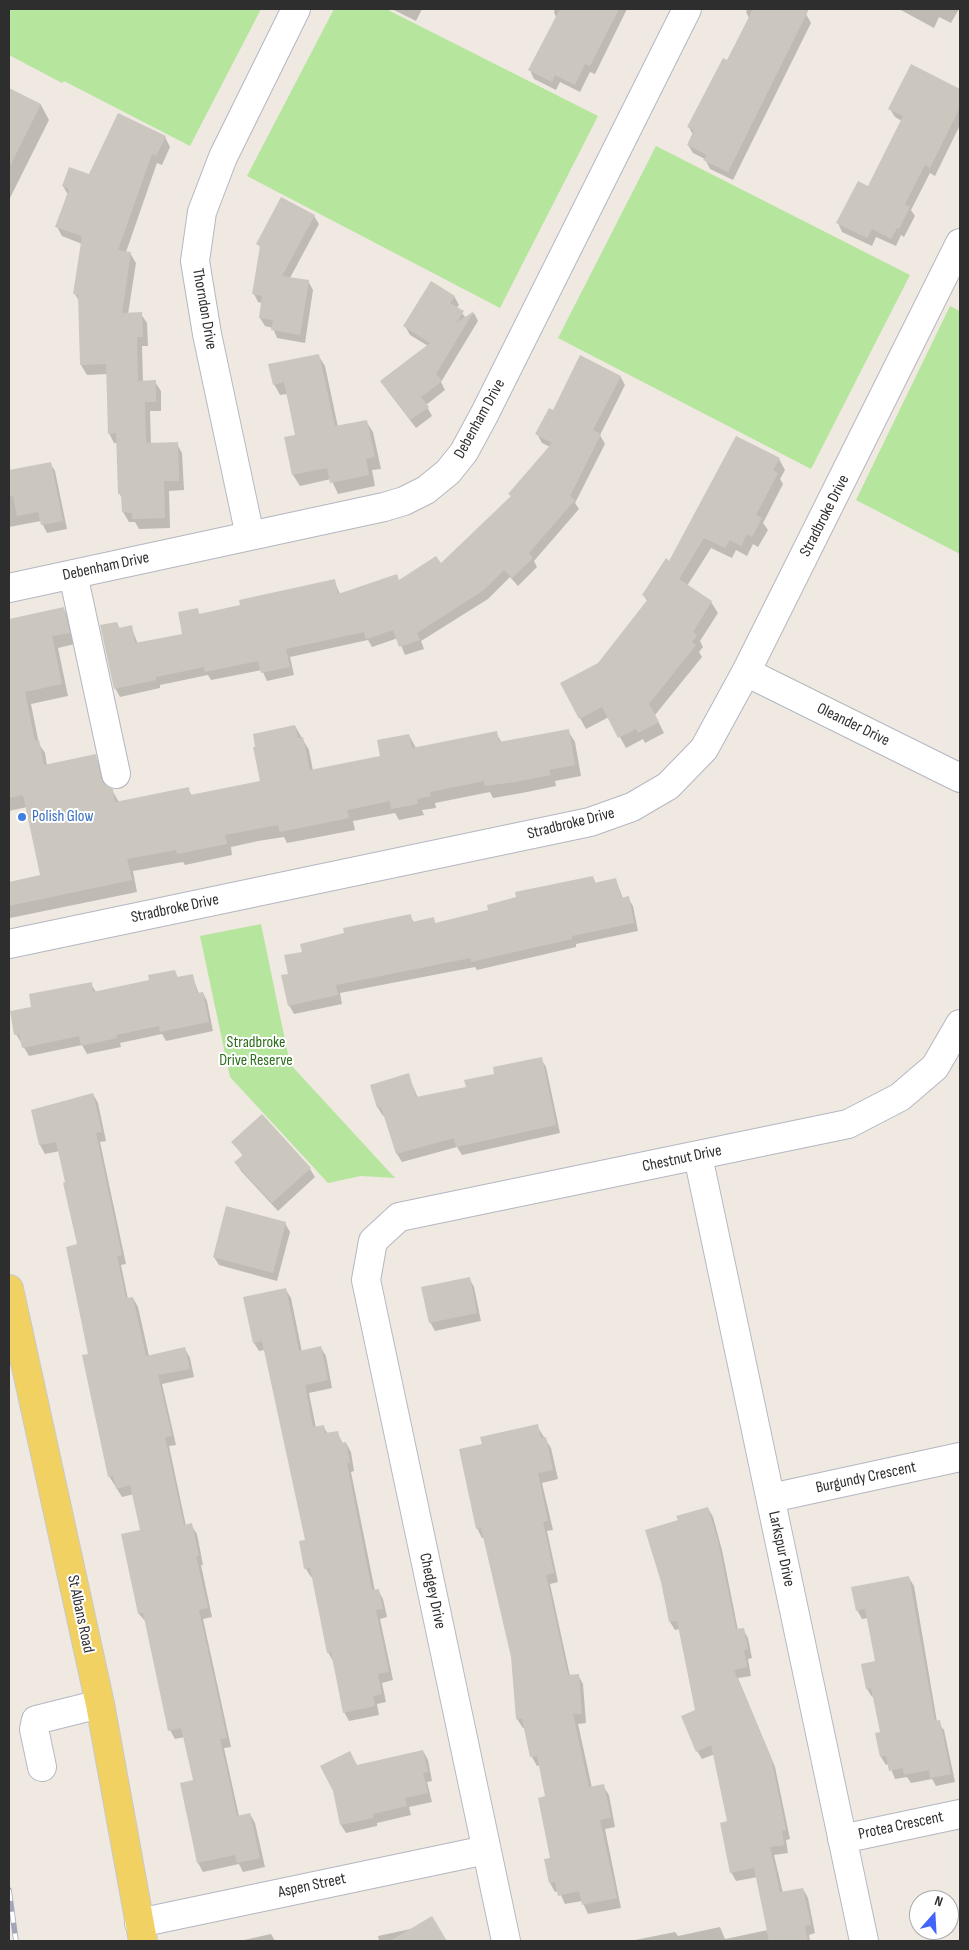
<!DOCTYPE html>
<html>
<head>
<meta charset="utf-8">
<style>
  body { margin:0 }
  #map { position:relative; width:969px; height:1950px; overflow:hidden; background:#efe9e1; font-family:"Sofia Sans Condensed",sans-serif }
  canvas { display:block }
  .frame { position:absolute; inset:0; border:10px solid #2e2e2e; pointer-events:none }
  .north { position:absolute; left:909px; top:1890px; width:50px; height:50px; box-sizing:border-box; background:#fff; border:1px solid #ababab; border-radius:50%; rotate:19deg; font-size:14px; font-weight:700; line-height:20px; text-align:center; color:#2e2e2e }
  .north::after { content:''; display:block; margin:auto; width:18px; height:22px; background:#4264fb; clip-path:polygon(50% 0,100% 100%,50% 72%,0 100%) }
</style>
</head>
<body>
<div id="map">
<canvas width="969" height="1950"></canvas>
<div class="frame"></div>
<div class="north">N</div>
</div>
<script>
const context = document.querySelector('canvas').getContext('2d');
context.lineJoin = 'round';
function paint(path, color) {
  context.fillStyle = color;
  context.fill(path, 'evenodd');
}
function toPath(rows) {
  const path = new Path2D();
  for (const r of rows) {
    path.moveTo(r[0], r[1]);
    for (let i = 2; i < r.length; i += 2) path.lineTo(r[i], r[i + 1]);
  }
  return path;
}
function strokePath(path, color, width, dash) {
  context.strokeStyle = color;
  context.lineWidth = width;
  context.lineCap = dash ? 'butt' : 'round';
  context.setLineDash(dash || []);
  context.stroke(path);
}
function write(font, color, halo, rows, align = 'center') {
  context.font = font + ' "Sofia Sans Condensed",sans-serif';
  context.lineWidth = 4;
  context.setLineDash([]);
  context.textBaseline = 'middle';
  context.strokeStyle = halo;
  context.fillStyle = color;
  for (const [text, x, y, turn = 0] of rows) {
    context.save();
    context.translate(x, y);
    context.rotate((+turn || 0) * Math.PI / 180);
    context.textAlign = isNaN(turn) ? turn : align;
    if (halo) context.strokeText(text, 0, 0);
    context.fillText(text, 0, 0);
    context.restore();
  }
}
paint(toPath([
  [9,9,261,9,190,146,64,81,62,83,9,55],
  [334,9,386,9,598,116,500,308,247,176],
  [656,146,910,275,811,469,558,338],
  [950,306,960,311,960,554,856,500],
  [261,924,290,1064,395,1178,361,1176,328,1183,230,1077,200,936]
]), '#b6e59e');
paint(toPath([
  [392,9,422,9,416,21],
  [555,9,627,9,595,74,590,72,580,92,560,82,556,90,534,79,530,70,556,17,554,12],
  [748,9,795,9,806,14,811,23,733,180,710,169,705,159,693,153,688,145,693,135,689,127,728,61,749,18,746,12],
  [899,9,959,9,951,23,939,17,934,28],
  [911,66,960,91,960,125,935,176,930,173,911,210,915,216,904,237,901,235,896,246,876,237,872,246,842,232,838,223,869,187,902,121,895,117,890,109],
  [9,89,41,105,49,120,9,200],
  [165,137,170,147,162,165,157,163,126,252,130,253,136,263,128,314,141,314,147,323,148,346,142,346,143,382,155,382,161,391,161,411,150,411,151,444,177,444,182,453,184,490,169,491,170,528,139,529,135,522,129,522,123,512,123,500,119,493,118,443,114,443,109,433,107,374,87,375,81,365,80,303,75,294,82,244,62,236,57,227,68,195,63,186,90,176],
  [314,216,319,224,290,278,308,281,313,290,305,343,277,338,273,328,265,326,260,318,262,303,258,302,254,294,261,249,258,244],
  [454,296,459,305,457,307,466,318,474,313,478,321,441,382,445,390,426,405,432,416,416,428,381,382,428,346,410,335,405,326],
  [318,355,325,366,338,427,366,421,373,432,381,469,372,470,375,486,338,494,331,479,300,486,293,475,296,436,287,394,280,395,274,384],
  [620,376,625,385,600,435,605,444,575,503,579,509,534,561,537,567,518,586,510,577,488,599,421,641,424,649,405,655,398,638,372,647,368,640,290,657,294,675,267,681,262,670,211,680,208,675,160,685,160,688,120,697,115,688,117,623,120,629,131,627,138,644,184,635,197,609,200,615,242,606,334,580,340,594,399,581,441,565,512,497,550,447,542,443,537,434,554,412],
  [779,459,785,470,780,479,783,484,763,523,768,530,758,547,753,544,747,556,736,550,732,558,711,548,687,586,711,602,718,613,700,641,703,647,699,652,702,657,655,715,664,733,645,743,643,739,626,748,609,717,586,729,580,718,599,664,648,602,644,596,670,563],
  [50,463,55,471,67,529,47,533,41,521,9,527,9,471],
  [64,609,70,620,75,644,58,648,68,696,31,704,39,744,45,753,47,766,95,756,102,767,106,787,112,790,119,802,188,789,192,796,262,782,295,726,309,750,313,771,382,757,409,735,416,748,496,733,502,743,568,731,575,742,581,776,555,781,556,786,522,793,493,798,490,792,435,803,436,808,422,810,424,815,399,820,395,813,353,821,355,830,287,843,284,837,258,841,231,847,232,855,185,865,183,862,133,871,137,892,10,918,9,883,41,876,27,807,9,811,9,620],
  [593,877,596,884,616,880,623,899,628,898,633,906,638,931,576,944,576,947,477,970,475,967,340,993,342,1004,294,1014,289,1005,289,975,304,953,410,915,414,923,433,919,436,924,490,911],
  [175,971,178,978,192,975,199,994,203,993,207,1001,213,1031,166,1041,162,1034,120,1043,121,1047,87,1054,82,1045,29,1056,16,1034,33,1008,91,984,96,992,151,981],
  [541,1059,546,1067,560,1133,462,1155,457,1147,402,1162,397,1154,385,1115,383,1116,378,1108,408,1075,418,1098,467,1088],
  [93,1094,98,1103,106,1141,100,1142,126,1264,121,1265,128,1299,133,1298,138,1307,149,1356,185,1349,190,1358,194,1377,162,1384,176,1445,169,1446,186,1526,191,1525,197,1534,203,1565,201,1565,212,1617,203,1619,231,1747,224,1748,239,1816,250,1814,255,1823,265,1867,243,1872,239,1864,203,1872,198,1863,182,1784,194,1781,185,1737,175,1739,170,1730,146,1622,139,1614,142,1531,134,1494,122,1497,109,1476,89,1354,78,1245,60,1151,45,1154,40,1145,32,1110],
  [262,1116,310,1169,315,1177,278,1211,241,1171,236,1163,243,1156,233,1142],
  [285,1223,290,1232,277,1281,219,1265,214,1257],
  [469,1278,474,1287,481,1321,435,1331,430,1322],
  [286,1290,291,1298,302,1352,321,1348,326,1356,332,1388,309,1393,316,1428,323,1426,328,1434,337,1432,343,1444,346,1443,351,1452,354,1471,351,1472,375,1591,378,1590,383,1599,387,1617,380,1619,393,1680,382,1683,386,1702,377,1704,379,1715,349,1721,344,1712,333,1661,328,1652,313,1577,311,1577,306,1569,300,1542,306,1541,265,1350,259,1351,254,1343,244,1298],
  [537,1426,551,1448,558,1479,542,1483,553,1530,547,1531,558,1582,550,1584,570,1676,578,1675,583,1684,586,1723,578,1724,592,1788,603,1786,609,1795,615,1827,605,1829,621,1908,588,1914,582,1901,565,1904,559,1891,555,1892,550,1883,551,1859,547,1797,541,1765,537,1766,532,1757,525,1728,523,1728,517,1719,512,1657,485,1537,482,1538,477,1528,484,1445],
  [708,1508,713,1517,722,1550,738,1630,743,1629,748,1638,752,1658,748,1659,751,1676,738,1678,775,1767,790,1839,786,1840,788,1853,774,1855,783,1893,803,1889,808,1898,815,1933,809,1935,810,1941,630,1941,675,1932,678,1936,720,1927,725,1939,768,1930,758,1877,736,1881,731,1872,729,1822,715,1754,702,1759,697,1751,697,1711,680,1629,675,1630,670,1622,662,1581,679,1521],
  [909,1578,914,1586,937,1722,944,1730,955,1782,936,1786,932,1779,911,1783,907,1777,895,1779,889,1764,886,1765,881,1757,882,1733,874,1696,872,1697,867,1689,877,1662,868,1618,862,1619,857,1610],
  [423,1751,428,1760,432,1781,427,1782,432,1802,409,1807,411,1815,377,1823,377,1826,346,1833,341,1825,357,1766],
  [432,1918,446,1941,379,1941,378,1936,415,1928],
  [271,1934,275,1941,245,1941,244,1940]
]), '#0003');
paint(toPath([
  [560,9,619,9,590,66,585,64,575,85,555,75,552,82,528,70],
  [753,9,809,9,728,172,703,160,707,155,687,145,694,130,687,127,723,58,727,60],
  [911,64,960,89,960,107,930,168,925,165,905,204,910,207,899,229,897,228,891,239,872,229,867,238,836,223,858,181,868,186,903,116,888,109],
  [9,88,41,104,9,168],
  [118,113,166,136,156,156,152,154,118,250,131,252,122,313,142,312,143,337,137,337,138,381,156,380,156,402,145,402,146,443,178,442,179,481,164,481,165,518,132,519,132,513,122,512,121,493,118,494,116,433,108,434,106,364,80,365,78,295,73,294,82,236,55,227,69,189,62,186,69,167,89,174],
  [281,197,315,215,282,276,309,280,300,335,271,330,273,320,259,318,262,296,252,294,260,246,256,244],
  [431,281,455,296,450,303,464,311,456,323,474,311,436,374,442,381,421,397,429,407,410,420,380,381,430,343,403,326],
  [319,354,335,426,367,420,375,457,366,459,369,475,330,483,327,468,292,475,284,437,295,435,284,382,273,385,268,364],
  [580,355,621,376,593,430,601,434,570,496,575,500,529,553,533,558,512,578,504,570,484,590,417,633,420,640,399,647,393,630,366,639,364,632,286,649,290,667,261,673,258,661,205,672,204,667,156,677,156,680,114,689,100,625,117,622,119,628,132,625,135,643,182,634,178,612,198,608,199,614,240,605,239,600,335,579,338,594,397,574,399,580,436,556,441,563,511,496,508,494,552,443,535,434,549,408,553,410],
  [736,436,780,458,773,470,778,473,756,515,762,518,752,537,747,534,741,546,730,540,725,548,704,538,679,579,712,601,693,632,697,635,692,642,696,645,649,704,659,722,638,733,636,729,618,738,602,707,579,719,560,683,598,663,648,599,642,595,666,558,669,561],
  [51,462,63,521,41,525,38,512,17,516,13,496,9,497,9,470],
  [64,607,70,633,52,636,62,684,25,692,35,741,39,740,44,765,96,754,101,778,105,785,113,789,115,802,189,787,190,795,260,781,253,747,255,747,253,734,295,725,298,738,303,737,310,770,380,756,377,740,409,734,412,748,497,731,499,742,569,729,575,765,549,770,551,775,515,782,485,786,484,781,430,792,431,796,417,799,418,804,391,809,390,801,347,810,349,818,280,832,278,825,251,830,225,835,227,844,177,854,176,850,127,859,132,880,9,906,9,882,40,875,23,795,9,798,9,619],
  [593,876,594,883,616,878,621,898,629,896,634,923,572,936,572,939,471,962,470,958,336,985,338,995,288,1006,281,975,288,974,284,955,302,952,300,944,344,933,343,928,411,914,412,922,434,917,435,923,488,910,487,905,516,897,515,892],
  [175,970,177,977,193,974,197,993,203,992,209,1022,160,1032,159,1026,116,1035,117,1038,81,1046,79,1036,22,1048,19,1034,14,1035,10,1011,31,1007,29,994,92,982,93,992,149,980,148,975],
  [542,1057,556,1125,456,1147,454,1138,396,1154,381,1107,377,1108,370,1085,409,1073,416,1097,466,1087,464,1080,494,1074,493,1067],
  [93,1093,102,1132,96,1133,122,1255,117,1256,126,1298,133,1297,146,1356,185,1347,190,1369,158,1375,172,1436,165,1437,184,1525,192,1523,199,1556,196,1556,208,1608,199,1610,227,1738,220,1739,237,1816,250,1813,260,1858,237,1863,235,1855,197,1863,180,1783,193,1780,181,1728,168,1731,143,1613,138,1614,121,1534,140,1530,130,1485,116,1489,113,1476,108,1477,82,1355,88,1354,66,1247,77,1244,63,1183,65,1182,56,1142,39,1145,31,1110],
  [262,1114,311,1168,272,1203,234,1162,243,1155,231,1142],
  [226,1206,286,1222,273,1273,213,1257],
  [470,1277,477,1313,429,1323,421,1287],
  [286,1288,299,1351,321,1346,328,1380,305,1385,313,1427,324,1425,325,1433,338,1431,341,1443,346,1442,350,1463,347,1463,372,1590,379,1589,383,1609,376,1610,389,1672,378,1674,382,1694,373,1696,375,1706,343,1713,331,1652,327,1653,310,1568,304,1569,299,1541,305,1540,262,1341,253,1343,243,1297],
  [538,1424,541,1438,546,1437,553,1470,538,1473,548,1521,543,1522,554,1573,546,1575,568,1675,579,1674,582,1714,573,1714,589,1787,604,1784,611,1818,600,1820,617,1898,582,1905,579,1891,558,1896,555,1882,549,1883,544,1859,550,1858,538,1798,545,1796,537,1756,530,1757,522,1719,516,1719,511,1657,481,1528,476,1529,459,1449,482,1444,480,1437],
  [708,1507,718,1541,736,1629,744,1628,748,1649,744,1650,747,1667,734,1670,771,1757,786,1830,782,1831,784,1845,770,1847,780,1892,803,1888,811,1925,805,1926,808,1941,769,1941,754,1868,730,1873,720,1823,727,1821,711,1745,696,1752,681,1716,695,1710,677,1621,669,1622,661,1582,645,1530,678,1520,676,1516],
  [909,1576,935,1721,940,1720,951,1774,930,1778,929,1770,904,1775,903,1768,889,1771,886,1756,880,1757,875,1733,880,1732,871,1688,866,1689,861,1664,875,1661,865,1609,856,1611,851,1587],
  [423,1750,428,1772,423,1773,428,1793,405,1798,407,1806,373,1814,373,1818,340,1825,333,1791,320,1766,350,1751,357,1765],
  [432,1916,447,1941,390,1941]
]), '#cbc7bf');
const minor = toPath([
  [250,536,207,334,195,261,202,212,223,157,296,9],
  [73,574,116,774],
  [9,588,384,507,404,501,426,490,448,472,464,452,484,415,687,9],
  [746,672,960,778],
  [9,944,590,822,632,807,668,786,704,749,746,672,960,243],
  [698,1156,864,1941],
  [771,1498,960,1457],
  [42,1767,34,1729,36,1720,100,1704],
  [842,1839,960,1814],
  [139,1923,486,1850],
  [506,1941,366,1280,373,1241,399,1217,848,1124,900,1097,935,1067,960,1024]
]);
const major = toPath([
  [9,1289,100,1704,143,1941]
]);
strokePath(minor, '#b4b7c1', 30);
strokePath(major, '#c9c9c9', 30);
strokePath(minor, '#fff', 28);
strokePath(major, '#f2d163', 28);
const rail = toPath([
  [9,1890,16,1941]
]);
strokePath(rail, '#a3a6b8', 5.5);
strokePath(rail, '#fff', 4, [11]);
for (const [x, y, r, color] of [
  [22,817,5,"#3f7fe0"]
]) {
  const dot = new Path2D();
  dot.arc(x, y, r, 0, 2 * Math.PI);
  context.fillStyle = color;
  context.fill(dot);
  strokePath(dot, '#fff', 2);
}
write('16px', '#2e2e2e', '#fff', [
  ["Thorndon Drive",204,309,80],
  ["Debenham Drive",480,419,-61],
  ["Stradbroke Drive",825,516,-63],
  ["Debenham Drive",106,567,-12],
  ["Oleander Drive",853,725,26],
  ["Stradbroke Drive",571,824,-14],
  ["Stradbroke Drive",175,909,-12],
  ["Chestnut Drive",682,1159,-12],
  ["Burgundy Crescent",866,1478,-12],
  ["Larkspur Drive",781,1549,78],
  ["Chedgey Drive",432,1591,78],
  ["St Albans Road",80,1614,78],
  ["Protea Crescent",901,1826,-12],
  ["Aspen Street",312,1886,-12]
]);
write('16px', '#366cbe', '#fff', [
  ["Polish Glow",32,817]
], 'left');
write('16px', '#2c6e1b', '#fff', [
  ["Stradbroke",256,1043],
  ["Drive Reserve",256,1061]
]);
</script>
</body>
</html>
